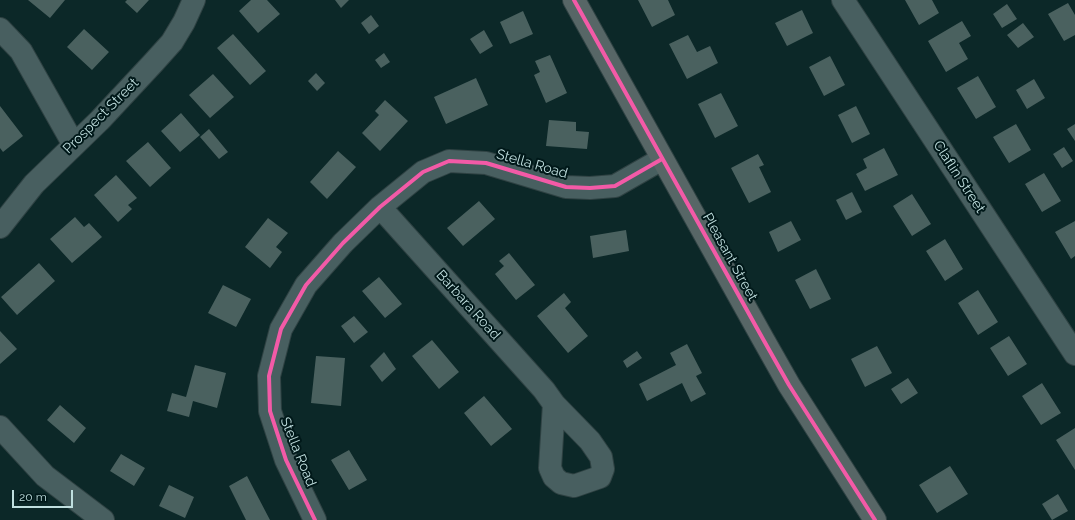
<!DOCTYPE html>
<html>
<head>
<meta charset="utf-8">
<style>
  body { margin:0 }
  #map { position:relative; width:1075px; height:520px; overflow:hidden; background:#0c2828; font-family:Raleway,sans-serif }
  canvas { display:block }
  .scale { position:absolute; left:12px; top:490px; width:61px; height:18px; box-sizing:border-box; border:2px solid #c0dfdf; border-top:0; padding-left:5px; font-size:12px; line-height:14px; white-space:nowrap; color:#c0dfdf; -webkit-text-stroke:3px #001819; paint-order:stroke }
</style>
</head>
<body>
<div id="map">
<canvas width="1075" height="520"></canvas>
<div class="scale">20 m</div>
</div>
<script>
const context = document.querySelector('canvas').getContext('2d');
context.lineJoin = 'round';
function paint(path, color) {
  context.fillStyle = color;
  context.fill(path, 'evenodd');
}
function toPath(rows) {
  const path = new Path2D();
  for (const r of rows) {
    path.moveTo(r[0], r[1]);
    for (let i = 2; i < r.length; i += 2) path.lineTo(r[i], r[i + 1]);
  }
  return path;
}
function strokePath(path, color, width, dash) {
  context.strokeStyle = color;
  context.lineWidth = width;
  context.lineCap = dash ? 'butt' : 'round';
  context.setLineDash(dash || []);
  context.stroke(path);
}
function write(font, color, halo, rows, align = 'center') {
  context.font = font + ' Raleway,sans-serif';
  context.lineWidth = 4;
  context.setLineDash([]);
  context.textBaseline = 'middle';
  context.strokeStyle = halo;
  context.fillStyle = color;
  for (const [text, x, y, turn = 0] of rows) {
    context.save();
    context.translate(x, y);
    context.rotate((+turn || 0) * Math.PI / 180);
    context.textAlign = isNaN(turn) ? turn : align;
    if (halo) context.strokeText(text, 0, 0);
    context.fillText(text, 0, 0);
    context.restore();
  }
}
paint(toPath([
  [28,0,65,0,50,18],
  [127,0,149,0,137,13,125,2],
  [251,0,267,0,280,14,258,33,239,11],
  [335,0,349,0,341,8],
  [638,0,668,0,675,15,652,27],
  [905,0,932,0,939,13,919,25],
  [1068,3,1075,15,1075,35,1064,41,1048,14],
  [1007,4,1017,19,1002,28,993,14],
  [802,10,813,33,787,46,775,23],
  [523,11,533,34,510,44,500,22],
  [371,15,379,26,369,34,361,23],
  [962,21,971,36,959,43,968,59,946,72,928,41],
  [1023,23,1034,37,1018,48,1007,35],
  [84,29,109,52,92,70,67,47],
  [484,30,493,46,480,54,470,39],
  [233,34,266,71,250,85,217,48],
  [688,35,697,52,710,46,718,63,687,79,669,44],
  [384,53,390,62,381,68,375,60],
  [550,55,567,93,546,103,534,75,540,72,535,61],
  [830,56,845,85,824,96,809,67],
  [316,73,325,83,317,91,308,81],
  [213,74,234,97,210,118,189,95],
  [978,76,996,107,976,119,957,88],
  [476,78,488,105,446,124,434,97],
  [1034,79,1045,98,1027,109,1016,90],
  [721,93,738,126,715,138,698,104],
  [385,100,408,121,380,151,362,133,379,115,375,111],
  [0,106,23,136,3,152,0,148],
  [856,106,870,134,852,143,838,115],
  [181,113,200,135,180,152,161,131],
  [549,120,576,122,576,131,589,132,587,149,546,146],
  [1016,124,1031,150,1009,163,993,137],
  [1075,124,1075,141,1067,129],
  [209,129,228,152,219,159,200,137],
  [148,142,171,168,150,187,126,161],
  [1064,147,1073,161,1062,168,1053,154],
  [884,148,898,175,865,191,856,174,867,168,863,159],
  [338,151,356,167,327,199,310,182],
  [758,154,764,165,759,167,771,192,749,203,731,168],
  [1044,173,1061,201,1042,212,1025,184],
  [116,175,137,198,128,205,132,209,118,222,94,195],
  [852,192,862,212,846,220,836,200],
  [912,194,931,224,912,236,893,206],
  [479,201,495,219,463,246,447,228],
  [75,217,84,227,89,223,102,237,72,263,50,239],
  [268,218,288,233,276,247,282,252,270,268,245,247],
  [791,221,801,240,778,252,769,232],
  [1075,221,1075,256,1071,259,1055,232],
  [626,230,629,251,593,258,590,236],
  [945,239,963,269,945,281,926,251],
  [509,253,535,285,516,300,495,274,504,266,499,261],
  [39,263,55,281,17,315,1,297],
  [816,269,831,299,810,309,795,280],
  [379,277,402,304,385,318,362,291],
  [223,285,251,299,236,327,208,313],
  [978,290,998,322,978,335,958,303],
  [564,293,571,302,565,308,588,336,568,353,537,316],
  [354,316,368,332,354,343,341,326],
  [0,331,17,349,0,364],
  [1009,336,1027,364,1008,376,990,348],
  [432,340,459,372,439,389,412,356],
  [687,344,702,373,696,376,706,394,691,402,682,383,647,401,639,384,676,365,670,353],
  [877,346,892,373,865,387,851,359],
  [637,351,642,358,627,368,623,361],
  [384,352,396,369,382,382,370,366],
  [316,356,345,358,341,406,311,403],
  [195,365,226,373,217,408,193,401,189,417,167,411,172,393,186,397],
  [908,378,918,393,901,404,891,389],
  [1042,383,1061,413,1041,425,1022,396],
  [484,396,512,429,491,446,464,413],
  [60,405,86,428,74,443,47,420],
  [1075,428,1075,470,1056,440],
  [349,450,367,480,349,490,331,460],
  [121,454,145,468,134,486,110,471],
  [950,466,968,494,937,513,919,485],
  [247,476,270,520,246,520,229,486],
  [169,485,194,497,185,518,159,506],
  [1058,494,1068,511,1052,520,1042,504]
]), '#4a615f');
const minor = toPath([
  [843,0,1075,354],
  [0,29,21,51,74,145],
  [380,207,544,390,554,404,550,468,554,477,561,483,574,486,600,477,603,469,601,457,590,441,554,404],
  [0,227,34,184,100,120,154,62,172,42,184,22,194,0],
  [0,427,45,476,103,520],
  [315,520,286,460,270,411,269,376,281,329,306,285,343,243,380,207,423,172,449,161,486,163,566,187,590,188,615,186,662,159]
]);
const major = toPath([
  [574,0,763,339,789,385,875,520]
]);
strokePath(minor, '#2f4243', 24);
strokePath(major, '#2f4243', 24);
strokePath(minor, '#485f60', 22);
strokePath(major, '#576666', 22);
strokePath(toPath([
  [574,0,763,339,789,385,875,520],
  [315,520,286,460,270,411,269,376,281,329,306,285,343,243,380,207,423,172,449,161,486,163,566,187,590,188,615,186,662,159]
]), '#f35aa7', 4);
write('14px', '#c0dfdf', '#001819', [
  ["Prospect Street",101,116,-45],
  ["Stella Road",532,164,16],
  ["Claflin Street",959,177,57],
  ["Pleasant Street",730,257,61],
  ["Barbara Road",468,305,48],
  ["Stella Road",298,452,68]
]);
</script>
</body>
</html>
